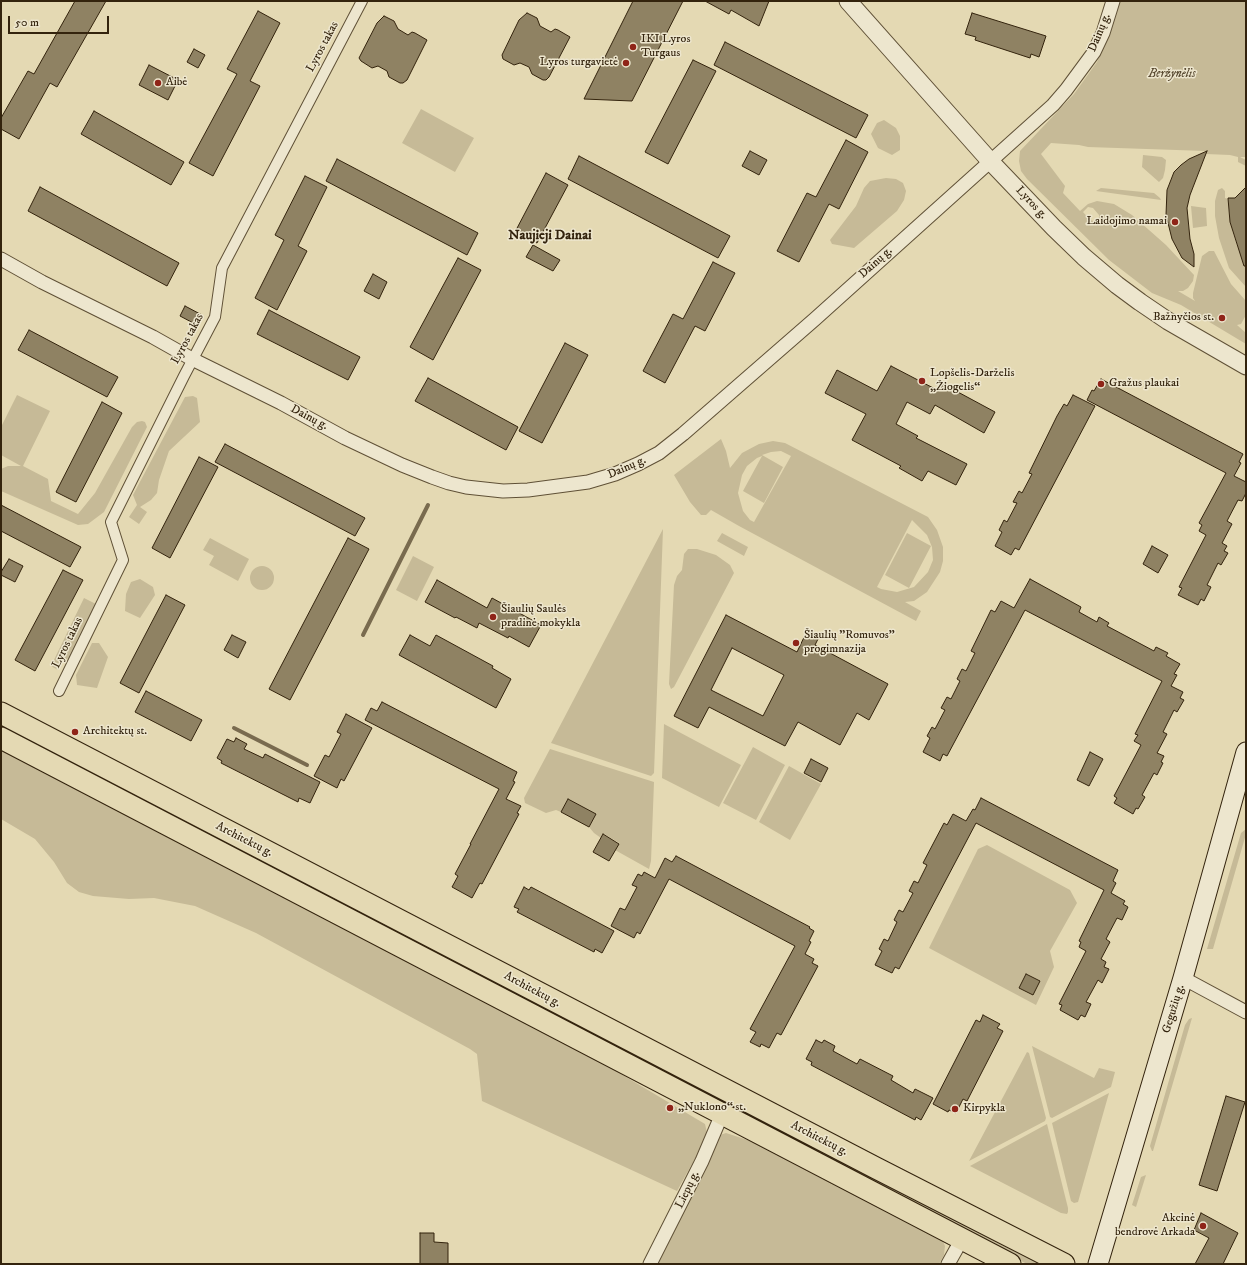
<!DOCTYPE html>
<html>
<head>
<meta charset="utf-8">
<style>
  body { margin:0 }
  #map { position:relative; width:1247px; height:1265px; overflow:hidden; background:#e4d9b3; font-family:"IM FELL DW Pica",serif }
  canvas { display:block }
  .frame { position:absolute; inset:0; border:2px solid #33230d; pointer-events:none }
  .scale { position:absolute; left:8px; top:16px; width:101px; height:18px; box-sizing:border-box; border:2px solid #33230d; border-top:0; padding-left:5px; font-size:12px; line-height:14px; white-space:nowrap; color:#33230d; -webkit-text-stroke:3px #ede6ce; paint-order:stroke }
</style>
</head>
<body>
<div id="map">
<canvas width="1247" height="1265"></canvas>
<div class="frame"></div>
<div class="scale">50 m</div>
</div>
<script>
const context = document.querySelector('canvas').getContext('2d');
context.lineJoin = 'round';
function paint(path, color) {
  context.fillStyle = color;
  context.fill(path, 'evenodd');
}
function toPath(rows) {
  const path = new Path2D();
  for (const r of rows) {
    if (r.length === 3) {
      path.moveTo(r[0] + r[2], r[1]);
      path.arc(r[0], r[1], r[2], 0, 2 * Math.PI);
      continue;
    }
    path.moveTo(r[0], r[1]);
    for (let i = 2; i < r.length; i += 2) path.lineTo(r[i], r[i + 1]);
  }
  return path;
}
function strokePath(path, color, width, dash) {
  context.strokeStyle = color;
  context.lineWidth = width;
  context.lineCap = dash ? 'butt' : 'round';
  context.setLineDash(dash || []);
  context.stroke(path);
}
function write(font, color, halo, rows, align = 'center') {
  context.font = font + ' "IM FELL DW Pica",serif';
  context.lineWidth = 3;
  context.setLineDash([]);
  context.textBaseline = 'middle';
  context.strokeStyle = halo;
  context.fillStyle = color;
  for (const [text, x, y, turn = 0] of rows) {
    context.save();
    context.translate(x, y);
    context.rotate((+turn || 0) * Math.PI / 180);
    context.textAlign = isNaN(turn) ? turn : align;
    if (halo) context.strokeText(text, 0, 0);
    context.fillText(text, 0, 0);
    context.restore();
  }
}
paint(toPath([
  [1120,1,1246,1,1246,157,1240,157,1246,160,1246,166,1238,162,1238,157,1230,155,1206,154,1206,151,1088,147,1079,145,1051,143,1041,154,1065,186,1063,193,1080,211,1088,204,1097,201,1114,204,1132,215,1166,245,1194,275,1193,281,1188,288,1183,291,1178,291,1195,301,1193,298,1193,293,1202,256,1209,251,1214,251,1231,284,1246,301,1246,315,1241,324,1237,325,1246,333,1246,344,1181,305,1152,293,1109,260,1027,179,1021,171,1019,161,1020,151,1074,94,1097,62,1111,30],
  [1088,207,1093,208,1099,215,1099,219,1094,221,1090,220,1083,212],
  [421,109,474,138,455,172,402,143],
  [884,120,896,128,900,136,900,150,892,155,878,148,871,134,877,123],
  [1143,155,1162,157,1166,160,1165,170,1163,178,1159,182,1142,167],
  [886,178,896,179,903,183,906,191,904,200,897,211,854,248,832,244,830,240,856,206,864,188,870,181],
  [1101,188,1154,193,1160,198,1161,200,1096,191],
  [1222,188,1225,191,1225,198,1228,199,1230,222,1233,233,1237,245,1246,262,1246,287,1229,268,1219,238,1215,216,1215,201,1218,190],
  [1191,206,1206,208,1207,226,1193,228],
  [17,395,50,411,23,466,48,479,51,501,78,514,95,493,132,427,137,422,142,421,145,422,147,427,104,512,88,524,78,525,1,491,1,469,8,466,21,466,1,455,1,427],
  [193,396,197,398,200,422,169,451,159,480,157,493,151,500,140,507,147,512,139,524,129,517,137,505,133,495,185,397],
  [721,439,726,451,730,468,742,453,759,444,773,441,785,443,928,517,937,530,943,547,943,561,940,572,927,592,914,601,905,602,921,611,916,621,739,526,711,510,706,515,701,515,690,502,674,475],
  [781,451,791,456,754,522,750,520,743,511,738,493,742,475,747,466,757,458,762,456,743,491,764,503,783,467,762,455,771,452],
  [912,520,927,535,932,547,933,560,928,572,914,587,897,592,881,589,877,587],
  [663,529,654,773,651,776,551,743],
  [722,533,748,547,744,556,717,541],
  [907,533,931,546,909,588,885,575],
  [210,538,249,559,238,581,209,565,214,556,203,550],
  [688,549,697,549,716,555,730,565,734,573,674,687,671,689,669,684,674,585,677,576,682,570,684,554],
  [413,556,434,567,417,601,396,590],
  [262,578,12],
  [140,579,153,587,155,595,140,618,125,611,126,594,131,582],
  [84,598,98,605,72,656,62,662,58,670,51,666],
  [92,643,99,643,108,657,97,688,77,685,76,675],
  [1,722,519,994,521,995,519,997,1,728],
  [664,724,741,765,719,807,662,778],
  [753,747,785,765,756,820,723,803],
  [1,749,335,924,589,1055,705,1124,707,1133,703,1144,677,1191,482,1101,477,1054,470,1049,256,933,195,906,154,898,129,899,93,896,79,892,67,883,54,862,35,839,1,819],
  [550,749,654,782,651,861,649,869,615,850,619,843,604,834,601,838,594,833,589,827,596,814,568,799,561,812,556,810,546,813,525,803,524,798],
  [789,766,821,784,790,840,759,822],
  [1246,829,1246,834,1213,949,1207,949,1241,833],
  [987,845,1070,890,1077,903,1050,951,1054,967,1036,1005,929,948,978,849],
  [1026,974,1040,981,1033,995,1019,988],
  [534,1002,538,1002,1042,1264,1027,1264,535,1007,533,1004],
  [1192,1018,1153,1151,1152,1151,1150,1146,1185,1025,1189,1019],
  [1032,1046,1094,1078,1099,1068,1115,1072,1111,1087,1052,1118,1050,1117],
  [1027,1052,1029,1053,1046,1118,1045,1121,969,1161],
  [1109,1093,1078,1202,1074,1203,1071,1201,1052,1123],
  [1047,1124,1068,1208,1068,1212,1067,1214,1061,1213,970,1166],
  [726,1133,763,1145,942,1239,945,1246,944,1255,939,1264,654,1264,720,1135],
  [1146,1175,1136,1207,1132,1205,1141,1177]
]), '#c6ba97');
strokePath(toPath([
  [363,635,428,505],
  [234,728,307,765]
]), '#796b4f', 4);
const building = toPath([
  [75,1,106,1,57,87,50,83,19,139,1,129,1,118,28,71,34,74,75,1],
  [633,1,683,1,632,101,584,99,633,1],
  [705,1,769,1,759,26,731,10,729,14,705,1],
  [258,11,280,23,250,81,260,86,213,176,189,163,237,74,227,69,258,11],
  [527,13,537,18,540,26,551,32,555,29,558,30,570,37,549,77,546,80,543,80,532,74,529,67,520,63,514,65,503,59,502,55,519,20,527,13],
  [972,13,1046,36,1039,57,1031,54,1030,58,975,40,976,37,965,34,972,13],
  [384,16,394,21,398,29,408,35,412,32,415,33,427,40,407,80,403,83,400,83,389,77,387,71,378,66,372,68,361,61,359,58,377,23,384,16],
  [725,42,868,115,856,138,714,65,725,42],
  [194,49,205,55,198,68,187,62,194,49],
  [693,60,716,71,668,164,645,152,693,60],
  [149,65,178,80,168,100,139,85,149,65],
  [94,111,184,162,171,185,81,134,94,111],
  [846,140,868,152,839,209,829,204,799,262,777,251,807,193,816,197,846,140],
  [750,151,767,160,759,175,742,166,750,151],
  [1207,151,1190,195,1187,208,1190,239,1194,254,1194,267,1182,258,1172,239,1166,215,1167,190,1174,172,1181,165,1189,159,1207,151],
  [579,156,730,236,718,258,568,179,579,156],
  [337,159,478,233,467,255,326,181,337,159],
  [546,173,568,185,537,243,515,232,546,173],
  [305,176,327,187,298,246,307,251,277,310,255,298,284,240,275,235,305,176],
  [40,187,179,263,167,286,28,211,40,187],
  [1246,187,1246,266,1244,266,1230,222,1228,198,1235,198,1246,187],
  [533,245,560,260,553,271,526,257,533,245],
  [458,258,481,270,433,360,410,347,458,258],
  [713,262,735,273,705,331,695,326,665,383,643,371,673,314,683,319,713,262],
  [373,274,387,282,379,299,364,291,373,274],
  [185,306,202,315,197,325,180,316,185,306],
  [269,310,360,357,348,380,257,334,269,310],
  [29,330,118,377,107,397,18,350,29,330],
  [565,343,588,355,542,443,519,431,565,343],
  [891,366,939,391,943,384,995,412,984,433,935,405,930,414,907,402,896,424,918,436,916,438,967,464,956,485,928,471,922,481,899,468,901,466,852,440,866,414,825,393,837,370,877,391,891,366],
  [428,378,518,427,506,450,415,401,428,378],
  [1101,379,1243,454,1239,462,1241,463,1234,476,1246,482,1246,493,1242,501,1238,500,1227,521,1232,524,1222,543,1227,546,1224,551,1228,553,1221,565,1218,563,1207,585,1211,587,1204,601,1201,599,1198,605,1178,595,1182,588,1179,587,1206,535,1199,531,1202,525,1199,523,1226,473,1087,400,1092,390,1094,391,1101,379],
  [1073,395,1095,406,1019,550,1015,548,1011,555,995,546,1002,532,999,530,1004,520,1007,522,1017,503,1013,502,1019,491,1022,493,1032,474,1029,473,1057,416,1064,404,1067,406,1073,395],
  [102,402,122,413,76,502,56,492,102,402],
  [225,444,365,518,355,536,215,462,225,444],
  [199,457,218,467,170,558,152,548,199,457],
  [1,505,81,547,70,567,1,531,1,505],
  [348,538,369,549,290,700,269,689,348,538],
  [1152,546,1168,555,1158,573,1143,564,1152,546],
  [9,559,23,566,15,582,1,575,1,572,9,559],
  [63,570,83,580,35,671,15,660,63,570],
  [1030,579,1081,607,1079,612,1097,622,1099,617,1109,623,1107,626,1154,651,1156,647,1168,653,1166,656,1180,664,1174,674,1177,675,1171,686,1183,692,1180,698,1184,700,1177,712,1174,710,1163,732,1167,734,1157,753,1164,756,1161,762,1163,763,1157,775,1154,773,1142,795,1145,797,1138,809,1136,808,1133,814,1114,803,1117,798,1114,796,1141,745,1134,741,1138,735,1135,734,1162,681,1025,610,947,756,943,754,940,761,923,752,930,738,927,736,932,727,935,729,945,710,941,708,947,697,951,699,960,681,957,679,962,669,966,671,975,653,971,651,991,610,995,612,1001,601,1014,608,1030,579],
  [437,580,487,608,492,598,541,625,529,647,509,636,508,638,479,623,477,628,456,617,455,618,425,602,437,580],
  [166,595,185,605,139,693,120,683,166,595],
  [726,615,797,652,807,631,819,637,815,645,888,684,869,720,857,713,840,745,798,722,785,746,709,707,698,728,674,716,726,615],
  [732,648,784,675,763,716,711,690,732,648],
  [232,635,246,642,238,658,224,650,232,635],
  [410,635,430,646,436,635,493,666,492,668,511,679,496,708,399,655,410,635],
  [146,691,202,720,191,741,135,712,146,691],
  [382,702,517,772,513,781,515,782,506,799,521,806,517,813,519,814,482,884,480,883,472,898,452,887,458,876,455,874,471,844,470,844,499,789,365,720,371,708,377,711,382,702],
  [346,714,372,728,344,781,341,779,337,788,314,776,325,755,329,757,341,734,337,732,346,714],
  [236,738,247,744,244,749,263,758,265,754,320,782,310,803,299,798,298,802,221,763,222,761,217,758,227,739,234,742,236,738],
  [1090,752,1103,759,1089,786,1077,780,1090,752],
  [811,759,828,768,821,782,804,773,811,759],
  [981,798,1118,870,1113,881,1116,883,1111,893,1125,901,1123,904,1128,907,1122,920,1117,918,1106,939,1110,942,1101,959,1106,962,1104,967,1109,969,1102,983,1098,980,1086,1002,1091,1004,1085,1017,1081,1015,1078,1020,1060,1010,1062,1005,1059,1004,1086,951,1079,947,1081,942,1079,941,1104,890,976,823,899,969,895,967,892,973,875,965,882,951,879,949,884,939,888,941,897,922,894,920,899,910,903,912,913,893,909,891,914,881,918,883,927,865,923,863,944,823,947,825,953,814,966,821,973,809,975,810,981,798],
  [568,799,596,814,589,827,561,812,568,799],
  [603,834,619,844,609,861,593,852,603,834],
  [676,856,810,927,809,928,814,931,809,941,811,942,805,954,814,959,812,963,818,966,781,1035,777,1033,769,1048,761,1044,760,1047,750,1042,756,1032,750,1029,795,946,669,879,640,934,637,932,634,938,611,926,620,908,625,910,637,887,632,885,638,874,642,876,644,872,655,878,665,858,672,862,676,856],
  [524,887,529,890,531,887,614,931,602,953,595,949,594,952,517,912,519,909,514,907,524,887],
  [1026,974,1040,981,1033,995,1019,988,1026,974],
  [983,1015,1000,1024,997,1028,1003,1031,967,1101,963,1099,956,1113,949,1110,948,1112,933,1104,976,1020,980,1022,983,1015],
  [816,1040,822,1043,824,1040,835,1046,833,1051,857,1064,860,1059,893,1076,891,1080,913,1093,915,1089,933,1098,921,1120,916,1117,915,1120,811,1065,812,1062,806,1059,816,1040],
  [1226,1096,1245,1102,1217,1191,1199,1185,1226,1096],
  [1201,1213,1238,1233,1223,1264,1195,1264,1209,1238,1194,1230,1201,1213],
  [420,1233,434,1233,434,1242,448,1243,448,1264,420,1264,420,1233]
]);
paint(building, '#8f8263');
strokePath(building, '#33230d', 1);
const pedestrian = toPath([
  [59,691,123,560,111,522,184,376,215,317,222,268,362,1]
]);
const minor = toPath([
  [1,259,42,282,153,337,192,359,281,403,345,438,402,465,432,477,449,483,466,487,503,491,528,490,588,482,615,474,638,464,659,453,683,434,815,319,1053,105,1066,90,1094,52,1103,33,1113,1],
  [1183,978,1246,1012],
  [650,1264,702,1161,722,1114],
  [948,1264,962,1239]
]);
const tertiary = toPath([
  [848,1,990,161,1054,228,1084,257,1117,285,1140,302,1168,321,1246,366]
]);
const secondary = toPath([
  [1098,1264,1183,978,1246,752]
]);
const primary = toPath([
  [1,713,876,1168,1064,1264],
  [1,738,1010,1264]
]);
strokePath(pedestrian, '#5f5036', 12);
strokePath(minor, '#5f5036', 15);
strokePath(tertiary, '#5f5036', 19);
strokePath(secondary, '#33230d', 21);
strokePath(primary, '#33230d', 23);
strokePath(pedestrian, '#ede6ce', 10);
strokePath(minor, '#ede6ce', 13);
strokePath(tertiary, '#ede6ce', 17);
strokePath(secondary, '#ede6ce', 19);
strokePath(primary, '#e4d9b3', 21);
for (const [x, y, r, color] of [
  [633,47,4,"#8f2418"],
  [626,63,4,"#8f2418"],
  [158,83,4,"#8f2418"],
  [1175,222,4,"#8f2418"],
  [1222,318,4,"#8f2418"],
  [922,381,4,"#8f2418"],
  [1101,384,4,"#8f2418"],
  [493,617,4,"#8f2418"],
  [796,643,4,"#8f2418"],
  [75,732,4,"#8f2418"],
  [670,1108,4,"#8f2418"],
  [955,1109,4,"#8f2418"],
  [1203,1226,4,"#8f2418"]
]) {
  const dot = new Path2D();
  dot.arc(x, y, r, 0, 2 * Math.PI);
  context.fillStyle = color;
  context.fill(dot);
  strokePath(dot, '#ede6ce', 1.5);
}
write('12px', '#33230d', '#ede6ce', [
  ["Dainų g.",1100,33,-67],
  ["Lyros takas",323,47,-62],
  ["Lyros g.",1031,203,47],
  ["Dainų g.",876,263,-42],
  ["Lyros takas",188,339,-62],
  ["Dainų g.",309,418,28],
  ["Dainų g.",627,468,-23],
  ["Lyros takas",68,643,-64],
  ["Architektų g.",244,840,27],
  ["Architektų g.",532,990,28],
  ["Gegužių g.",1174,1009,-73],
  ["Architektų g.",819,1139,27],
  ["Liepų g.",688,1190,-64]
]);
write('12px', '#33230d', '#ede6ce', [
  ["IKI Lyros",641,40],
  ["Turgaus",641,54],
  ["Lyros turgavietė",618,63,"right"],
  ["Aibė",166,83],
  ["Laidojimo namai",1167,222,"right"],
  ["Bažnyčios st.",1214,318,"right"],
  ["Lopšelis-Darželis",930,374],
  ["„Žiogelis“",930,388],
  ["Gražus plaukai",1109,384],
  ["Šiaulių Saulės",501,610],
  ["pradinė mokykla",501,624],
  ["Šiaulių \"Romuvos\"",804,636],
  ["progimnazija",804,650],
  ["Architektų st.",83,732],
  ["„Nuklono“ st.",678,1108],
  ["Kirpykla",963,1109],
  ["Akcinė",1195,1219,"right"],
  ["bendrovė Arkada",1195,1233,"right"]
], 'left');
write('italic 12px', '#584930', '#ede6ce', [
  ["Beržynėlis",1172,75]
]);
write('bold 14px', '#33230d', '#ede6ce', [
  ["Naujieji Dainai",550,236]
]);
</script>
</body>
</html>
